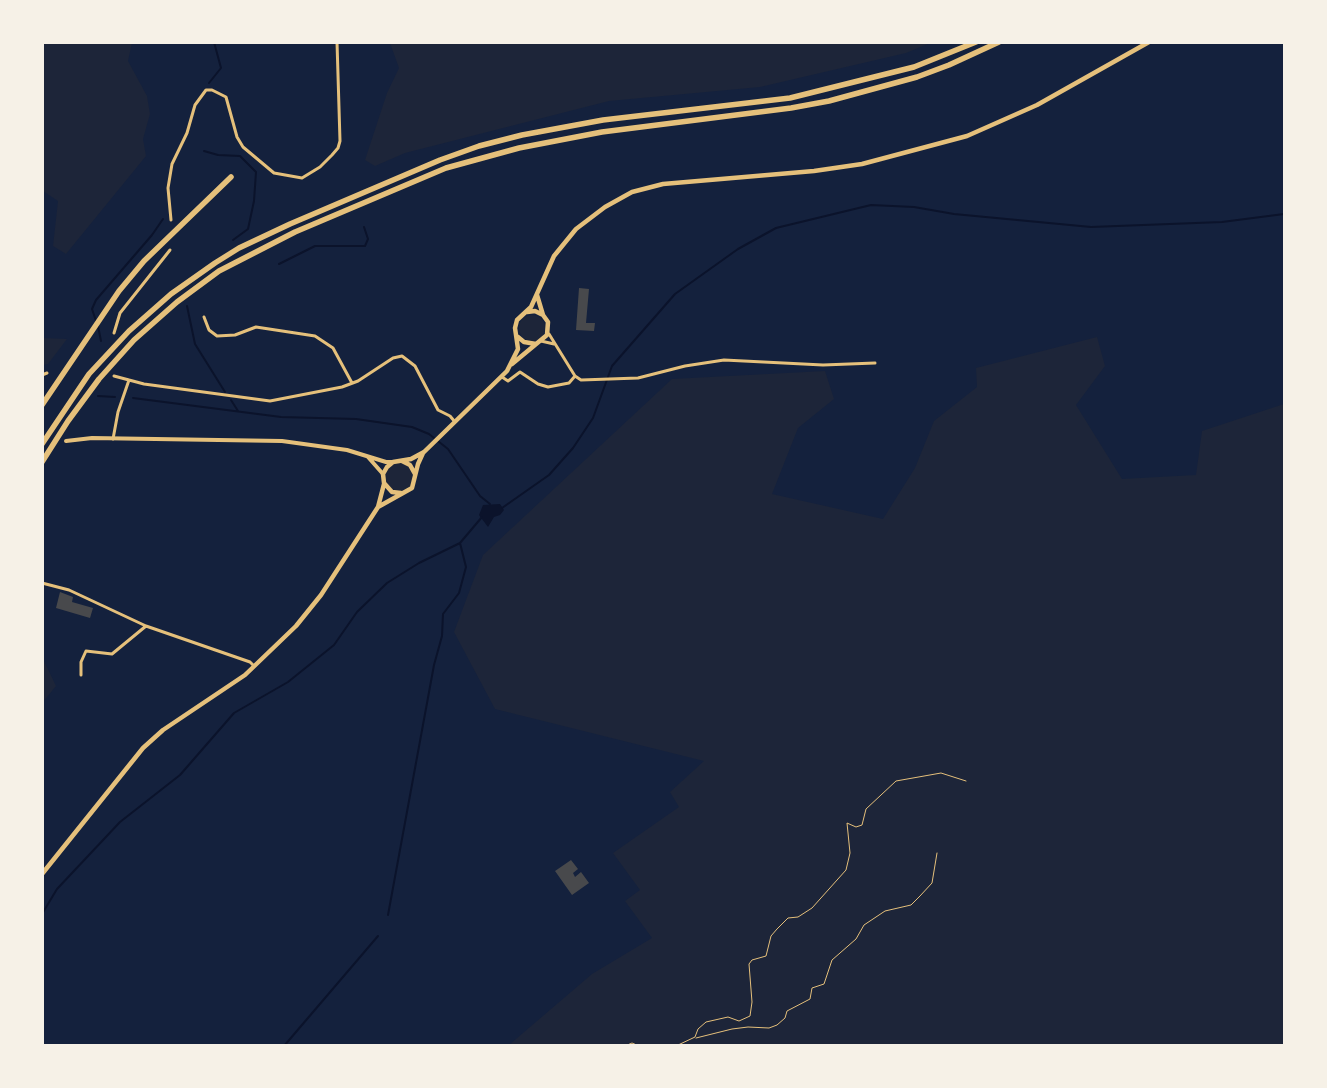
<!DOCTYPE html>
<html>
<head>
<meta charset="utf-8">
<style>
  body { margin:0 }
  #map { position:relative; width:1327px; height:1088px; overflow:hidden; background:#14213d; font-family:"Varela Round",sans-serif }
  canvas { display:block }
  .frame { position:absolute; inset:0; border:44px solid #f6f1e7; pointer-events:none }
</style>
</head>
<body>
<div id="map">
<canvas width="1327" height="1088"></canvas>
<div class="frame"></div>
</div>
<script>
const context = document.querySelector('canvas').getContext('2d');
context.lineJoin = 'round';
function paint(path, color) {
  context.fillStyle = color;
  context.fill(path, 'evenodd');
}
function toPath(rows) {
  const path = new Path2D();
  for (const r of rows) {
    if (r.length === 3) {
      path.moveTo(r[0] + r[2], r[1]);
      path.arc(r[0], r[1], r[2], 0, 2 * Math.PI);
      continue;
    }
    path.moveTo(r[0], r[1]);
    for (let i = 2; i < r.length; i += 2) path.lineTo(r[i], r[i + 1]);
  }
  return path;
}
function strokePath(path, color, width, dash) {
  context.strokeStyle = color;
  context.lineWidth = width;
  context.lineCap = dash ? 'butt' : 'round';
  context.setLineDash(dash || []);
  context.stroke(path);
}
paint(toPath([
  [42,43,132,43,128,61,147,96,150,114,143,139,146,156,66,254,53,246,58,201,43,191],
  [390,43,930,43,906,53,760,87,609,101,405,153,375,166,365,160,387,93,399,68],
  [532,328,13],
  [1097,337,1105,366,1076,405,1122,479,1196,475,1202,431,1284,404,1284,1045,509,1045,592,974,652,938,625,901,640,890,613,853,679,807,670,792,704,761,495,709,454,632,483,555,672,379,825,371,834,399,798,428,772,494,883,519,915,468,934,421,977,387,976,368],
  [43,338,67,339,48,364,43,365],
  [398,461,413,468,414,484,405,492,392,492,383,479,390,464],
  [43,659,56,686,43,702,42,702]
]), '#1d2539');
paint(toPath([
  [500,504,504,510,500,515,494,517,488,527,479,515,483,505]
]), '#0b132b');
strokePath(toPath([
  [209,83,221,68,214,42],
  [204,151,218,155,240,156,256,172,254,201,248,229,233,240],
  [279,264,315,246,365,246,368,239,364,227],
  [187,306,195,344,225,392],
  [96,321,92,309,96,300,152,235,163,219],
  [98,326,101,341],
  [98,396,115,397],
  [133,398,281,417,356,419,412,427,429,434,448,449,480,496,490,504],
  [231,400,238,411],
  [502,508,549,475,573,448,593,418,612,366,675,294,738,249,776,228,871,205,914,207,954,214,1091,227,1222,222,1284,214],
  [42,914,57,889,120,822,180,775,234,713,288,682,334,645,357,612,387,583,419,563,460,543,482,517],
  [388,915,434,665,442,636,443,614,459,593,466,567,460,543],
  [284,1046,378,936]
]), '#0b132b', 2);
paint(toPath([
  [579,288,589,289,586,323,595,323,594,331,576,330],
  [60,592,73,597,72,602,93,608,90,618,56,608],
  [571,860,578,869,573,873,575,877,581,872,589,883,572,895,555,871]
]), '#48494c');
strokePath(toPath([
  [696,1038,732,1029,748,1027,769,1028,777,1025,785,1018,787,1011,810,999,812,988,824,984,832,960,856,939,864,925,885,911,911,905,920,896,932,883,937,853],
  [625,1046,632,1043,639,1046],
  [676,1046,695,1037,698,1029,706,1022,728,1017,739,1021,750,1016,752,1002,749,964,752,960,766,956,771,936,777,929,788,918,798,917,812,908,846,870,850,853,847,823,856,827,862,825,866,809,896,781,941,773,966,781]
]), '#e5c07b', 1);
strokePath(toPath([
  [171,220,168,188,172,164,187,133,195,105,206,90,212,90,226,97,237,137,243,147,274,173,302,178,320,167,332,155,338,148,340,141,337,42],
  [204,317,209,330,217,336,235,335,256,327,315,336,333,348,352,383],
  [114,333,120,313,170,250],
  [549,334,575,376,581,380,638,378,685,366,724,360,823,365,875,363],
  [541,341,554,344],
  [42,375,47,373],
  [114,376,144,384,270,401,342,387,358,381,393,358,402,356,415,366,438,410,450,416,455,422],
  [502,377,508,381,520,372,538,384,548,387,569,383,575,376],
  [113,439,118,412,129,380],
  [42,583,69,590,146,626,250,662,254,666],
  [81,675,81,662,86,651,112,654,146,626]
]), '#e5c07b', 3);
strokePath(toPath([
  [66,441,92,438,282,441,347,450,386,462,393,462],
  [368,457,383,474]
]), '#e5c07b', 4);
strokePath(toPath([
  [527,312,535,311,543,315],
  [518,337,524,342,536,344],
  [512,364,547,335,548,322,543,315,537,295],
  [402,461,410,465,415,474],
  [401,493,392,492,384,483,383,474,387,467,393,462,411,459,424,452,507,371,518,349,515,328,517,320,531,307,554,256,576,229,605,207,632,192,663,184,814,171,862,164,967,136,1037,105,1149,42],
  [378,507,412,488,418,464,423,453],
  [42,874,143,748,163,730,245,675,296,626,321,595,378,507,384,484]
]), '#e5c07b', 4.5);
strokePath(toPath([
  [42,405,119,291,144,261,231,177],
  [42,444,89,374,129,331,171,294,215,263,239,248,290,224,440,160,479,146,522,135,603,120,790,98,914,67,976,42],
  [42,462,68,421,99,379,134,340,177,302,219,271,295,232,446,168,519,148,602,132,791,108,829,101,917,77,949,65,999,42]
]), '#e5c07b', 5.5);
</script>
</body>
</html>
